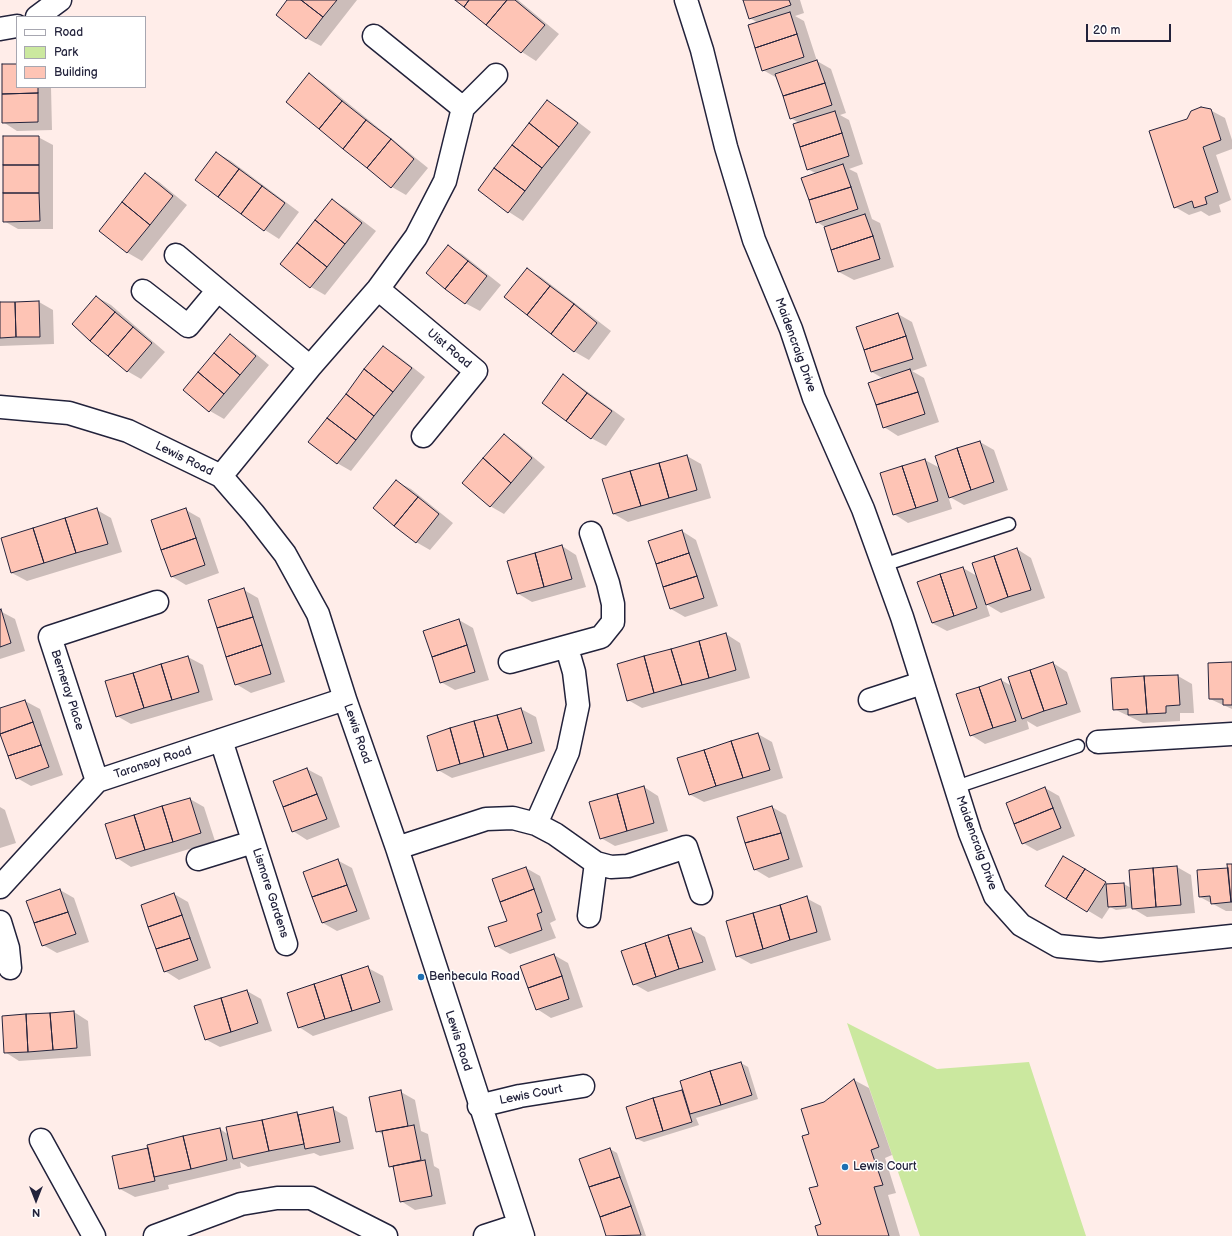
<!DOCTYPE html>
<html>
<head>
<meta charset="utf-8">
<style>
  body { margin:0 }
  #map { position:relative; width:1232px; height:1236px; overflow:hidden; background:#ffede9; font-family:"Balsamiq Sans",sans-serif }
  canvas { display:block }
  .legend { position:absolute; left:16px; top:16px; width:130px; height:72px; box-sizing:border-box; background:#fff; border:1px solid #a7a7b1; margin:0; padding:5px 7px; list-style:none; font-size:12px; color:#22223b }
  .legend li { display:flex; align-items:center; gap:8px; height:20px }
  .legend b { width:20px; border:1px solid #a7a7b1 }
  .north { position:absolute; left:16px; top:1180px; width:40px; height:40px; -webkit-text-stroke:3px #fff; paint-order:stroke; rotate:180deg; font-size:11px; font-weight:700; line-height:16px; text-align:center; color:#22223b }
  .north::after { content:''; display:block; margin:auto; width:14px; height:18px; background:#22223b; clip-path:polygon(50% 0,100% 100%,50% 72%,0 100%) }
  .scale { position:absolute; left:1086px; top:24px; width:85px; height:18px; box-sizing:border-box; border:2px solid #22223b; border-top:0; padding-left:5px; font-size:12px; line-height:14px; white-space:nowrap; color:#22223b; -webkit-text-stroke:3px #fff; paint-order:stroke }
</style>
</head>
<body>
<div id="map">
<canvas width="1232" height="1236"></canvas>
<ul class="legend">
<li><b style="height:5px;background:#fff"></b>Road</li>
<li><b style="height:11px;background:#cbe89f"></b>Park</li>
<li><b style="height:11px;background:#fec4b5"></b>Building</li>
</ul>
<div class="north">N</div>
<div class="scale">20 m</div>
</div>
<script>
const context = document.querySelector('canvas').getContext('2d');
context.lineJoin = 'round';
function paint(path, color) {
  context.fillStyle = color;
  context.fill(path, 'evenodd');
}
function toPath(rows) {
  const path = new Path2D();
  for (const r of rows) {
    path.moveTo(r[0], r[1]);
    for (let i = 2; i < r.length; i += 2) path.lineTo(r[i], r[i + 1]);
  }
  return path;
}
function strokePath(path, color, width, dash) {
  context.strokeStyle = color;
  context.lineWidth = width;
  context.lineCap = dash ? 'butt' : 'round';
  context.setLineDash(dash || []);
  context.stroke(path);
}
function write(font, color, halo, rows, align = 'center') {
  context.font = font + ' "Balsamiq Sans",sans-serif';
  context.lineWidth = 3;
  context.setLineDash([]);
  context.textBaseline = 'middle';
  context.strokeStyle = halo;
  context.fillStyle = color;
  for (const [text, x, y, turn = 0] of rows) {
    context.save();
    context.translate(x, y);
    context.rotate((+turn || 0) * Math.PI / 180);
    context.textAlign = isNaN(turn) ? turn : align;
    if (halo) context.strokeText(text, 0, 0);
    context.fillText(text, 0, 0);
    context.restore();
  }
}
paint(toPath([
  [847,1023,937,1069,1029,1062,1086,1236,920,1236]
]), '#cbe89f');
paint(toPath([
  [288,0,357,0,321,46,306,38],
  [457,0,518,0,559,34,536,61,522,52],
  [744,0,800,0,804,13,795,16,804,21,817,61,831,69,846,113,840,115,849,120,863,164,849,169,857,173,872,219,880,223,894,267,854,280,839,272,825,227,817,222,817,174,808,169,799,123,791,118,777,78,763,70,758,23,750,18],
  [17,65,17,87,51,87,52,130,17,131,3,122],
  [309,75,323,83,428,168,406,195,392,187],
  [547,101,561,109,591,132,523,221,509,212,479,189],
  [1210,110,1225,118,1232,140,1232,149,1216,155,1231,200,1219,205,1221,212,1209,216,1201,211,1189,215,1175,207,1188,119],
  [38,137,53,145,53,229,18,229,4,221],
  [217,153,231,161,299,212,279,239,265,230,197,180],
  [145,174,159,182,187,205,142,261,128,253,100,231],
  [332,200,346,208,376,231,325,295,311,287],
  [448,246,462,254,501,285,480,311,465,303],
  [527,269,541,277,611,331,589,360,575,352,505,297],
  [97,297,111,305,165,352,141,379,127,371],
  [39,302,53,310,54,344,0,346,0,303],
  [898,314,912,322,927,366,912,371,924,378,939,422,898,436,884,427,884,379,872,372],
  [230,336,244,344,269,365,224,419,210,411],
  [383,347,397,355,425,377,351,471,337,463],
  [563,375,577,384,625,419,606,446,591,438],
  [504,435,518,444,545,467,504,514,490,506],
  [980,442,994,450,1008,490,964,505,948,496,952,509,908,523,894,514,925,460,940,468],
  [687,456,701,464,711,498,628,522,614,514],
  [396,481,411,489,453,523,430,550,416,542],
  [97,510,111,518,122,552,27,581,12,573,2,538],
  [186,510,200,518,219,573,186,585,171,576],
  [682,531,696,540,718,606,685,617,671,609],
  [562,546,576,555,586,587,532,602,517,593],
  [1017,549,1031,558,1045,598,1001,613,986,604,990,616,947,631,932,623,963,568,977,576],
  [244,590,258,598,285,682,251,693,236,684],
  [0,611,15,619,25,651,0,659],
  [459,620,473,628,489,680,455,690,441,682],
  [726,634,740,643,750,678,642,708,628,700],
  [188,657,203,665,213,700,131,724,117,716,107,681],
  [1053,663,1067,672,1081,712,1037,727,1027,721,1029,729,985,744,971,735,1001,680,1012,686],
  [1232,663,1232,709,1210,699],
  [1178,676,1192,684,1194,713,1180,713,1180,721,1143,723,1114,709],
  [25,701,40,709,63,775,31,786,17,778,0,731,0,709],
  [521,709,536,717,545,751,452,778,438,770,428,736],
  [758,734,772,742,783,778,704,802,689,794],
  [307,769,322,777,340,827,307,840,293,831,274,781],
  [644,787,658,796,668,831,615,846,601,838],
  [1045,788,1059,796,1075,836,1037,851,1023,843],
  [190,799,204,807,215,841,131,867,117,858],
  [0,807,5,810,16,843,0,848],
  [772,807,786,815,803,867,769,878,754,869],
  [337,860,352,868,370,919,337,931,323,923],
  [1078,865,1110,885,1124,884,1131,888,1177,867,1191,875,1195,913,1147,917,1132,908,1116,910,1110,907,1102,919,1047,886],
  [1232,865,1232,911,1226,911,1200,897],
  [526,868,540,876,556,920,550,923,556,938,510,954,496,946,508,921],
  [60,890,74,898,89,942,57,953,43,945],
  [174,894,188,902,211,968,179,980,165,971],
  [806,898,821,906,831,940,751,964,737,956],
  [691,929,705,937,716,970,648,992,634,984],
  [554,955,568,963,583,1007,551,1018,537,1009],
  [368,968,383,976,393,1010,313,1036,299,1027],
  [247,991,261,999,272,1031,220,1047,205,1039],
  [74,1012,88,1021,91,1056,19,1061,5,1052],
  [741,1063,748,1067,758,1099,696,1118,699,1125,644,1142,637,1139,627,1107,684,1090],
  [854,1080,869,1088,892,1155,885,1158,896,1193,888,1195,900,1236,819,1236,823,1225,819,1186,810,1135,824,1103],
  [401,1092,415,1100,421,1131,428,1134,434,1166,439,1169,446,1204,415,1210,401,1201,395,1169,390,1166,384,1135,377,1131],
  [333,1109,347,1117,354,1149,320,1156,314,1153,248,1167,240,1162,241,1168,168,1185,169,1189,135,1197,120,1189,149,1149,220,1129,229,1135,297,1113,300,1115],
  [610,1149,617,1153,646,1236,607,1236,580,1160]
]), '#0003');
const building = toPath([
  [287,0,301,0,323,17,306,39,276,15,287,0],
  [301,0,337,0,323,17,301,0],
  [455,0,469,0,464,7,455,0],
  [469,0,507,0,486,25,464,7,469,0],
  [507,0,515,0,545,25,521,53,486,25,507,0],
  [743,0,789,0,791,5,749,19,743,0],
  [790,12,797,34,755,48,748,25,790,12],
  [797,34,804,57,762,71,755,48,797,34],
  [817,60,825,83,783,96,775,74,817,60],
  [2,64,17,64,17,87,38,87,38,93,2,94,2,64],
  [309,73,342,101,319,129,286,102,309,73],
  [825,83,832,105,790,119,783,96,825,83],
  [38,93,38,122,2,123,2,94,38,93],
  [547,100,578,123,559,147,529,123,547,100],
  [342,101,366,120,343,149,319,129,342,101],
  [1201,107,1211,109,1221,140,1203,147,1218,192,1205,197,1207,204,1194,208,1192,201,1174,208,1149,131,1187,119,1191,111,1201,107],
  [835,111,842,133,800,147,793,124,835,111],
  [366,120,391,139,367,168,343,149,366,120],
  [529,123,559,147,542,168,512,145,529,123],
  [842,133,849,156,807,170,800,147,842,133],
  [3,136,39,136,39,165,3,165,3,136],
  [391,139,414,159,391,188,367,168,391,139],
  [512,145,542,168,525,191,494,168,512,145],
  [216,152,239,169,218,197,195,180,216,152],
  [843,164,851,187,809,200,801,178,843,164],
  [3,165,39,165,39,193,3,193,3,165],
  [494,168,525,191,508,213,478,190,494,168],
  [239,169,262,186,241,214,218,197,239,169],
  [145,173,173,196,150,225,122,202,145,173],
  [262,186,285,203,264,231,241,214,262,186],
  [851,187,858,209,816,223,809,200,851,187],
  [3,193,39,193,40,221,3,222,3,193],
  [332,199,362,223,345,244,315,220,332,199],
  [122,202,150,225,127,253,99,231,122,202],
  [865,214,873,236,831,250,824,227,865,214],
  [315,220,345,244,327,267,297,243,315,220],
  [873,236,880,259,838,272,831,250,873,236],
  [297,243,327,267,310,288,280,264,297,243],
  [448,245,468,261,445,289,426,273,448,245],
  [468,261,487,276,465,304,445,289,468,261],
  [527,268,550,286,527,315,504,297,527,268],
  [550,286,574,304,551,334,527,315,550,286],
  [96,296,115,312,90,341,72,324,96,296],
  [39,301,40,337,16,337,15,302,39,301],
  [0,302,15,302,16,337,0,338,0,302],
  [574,304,597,323,574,352,551,334,574,304],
  [115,312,133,327,108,356,90,341,115,312],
  [898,313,906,336,864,350,856,327,898,313],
  [133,327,152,343,127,372,108,356,133,327],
  [230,334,256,356,240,375,214,353,230,334],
  [906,336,913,359,871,372,864,350,906,336],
  [383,346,412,368,393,392,364,369,383,346],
  [214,353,240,375,224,394,198,372,214,353],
  [364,369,393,392,374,416,346,394,364,369],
  [910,369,918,392,876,405,868,383,910,369],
  [198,372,224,394,209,412,183,390,198,372],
  [563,374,587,393,566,421,542,403,563,374],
  [918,392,925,414,883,428,876,405,918,392],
  [587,393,612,411,591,439,566,421,587,393],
  [346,394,374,416,356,440,327,418,346,394],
  [327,418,356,440,337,464,308,442,327,418],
  [504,434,532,458,511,483,483,458,504,434],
  [980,441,994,482,971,490,957,448,980,441],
  [957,448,971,490,949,498,935,456,957,448],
  [687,455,697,490,669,498,659,463,687,455],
  [483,458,511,483,490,507,462,483,483,458],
  [925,459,938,501,916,508,902,466,925,459],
  [659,463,669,498,641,506,630,471,659,463],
  [902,466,916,508,893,515,880,473,902,466],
  [630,471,641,506,613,514,602,479,630,471],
  [396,480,418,497,394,526,373,508,396,480],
  [418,497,439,514,416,543,394,526,418,497],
  [97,508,108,544,76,553,65,518,97,508],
  [186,508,196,538,161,550,151,520,186,508],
  [65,518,76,553,44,563,33,528,65,518],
  [33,528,44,563,11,573,1,538,33,528],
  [682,530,689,553,656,564,648,541,682,530],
  [196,538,205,565,171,577,161,550,196,538],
  [562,545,572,579,544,587,535,553,562,545],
  [1017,548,1031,590,1008,597,994,556,1017,548],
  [535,553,544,587,517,594,507,561,535,553],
  [689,553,697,576,663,587,656,564,689,553],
  [994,556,1008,597,986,605,972,563,994,556],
  [963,567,977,608,954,616,940,574,963,567],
  [940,574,954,616,932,623,917,582,940,574],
  [697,576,704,598,670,609,663,587,697,576],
  [244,588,253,617,217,628,208,600,244,588],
  [1,609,11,643,0,647,0,610,1,609],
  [253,617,262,645,226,657,217,628,253,617],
  [459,619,467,645,432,657,423,631,459,619],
  [726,633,736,670,709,678,699,641,726,633],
  [699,641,709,678,682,685,671,649,699,641],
  [262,645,271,674,235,685,226,657,262,645],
  [467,645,475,672,440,683,432,657,467,645],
  [671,649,682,685,654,693,644,656,671,649],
  [188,656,199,692,172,700,161,664,188,656],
  [644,656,654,693,627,701,617,664,644,656],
  [1053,662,1067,704,1044,711,1030,670,1053,662],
  [1232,662,1232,705,1223,705,1223,699,1209,699,1208,663,1232,662],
  [161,664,172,700,144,708,133,673,161,664],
  [1030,670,1044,711,1022,719,1008,677,1030,670],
  [133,673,144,708,116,717,105,681,133,673],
  [1178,675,1180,705,1166,706,1166,713,1147,714,1144,676,1178,675],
  [1144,676,1147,714,1128,715,1128,709,1113,710,1111,678,1144,676],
  [1001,679,1016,721,993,728,979,687,1001,679],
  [979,687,993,728,970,736,956,694,979,687],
  [25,700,33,722,0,734,0,708,25,700],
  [521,708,532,743,508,750,497,715,521,708],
  [497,715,508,750,484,757,474,721,497,715],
  [474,721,484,757,460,764,450,728,474,721],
  [33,722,41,745,8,756,0,734,33,722],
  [450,728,460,764,437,771,427,736,450,728],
  [758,733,770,770,743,778,731,741,758,733],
  [731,741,743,778,716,786,704,750,731,741],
  [41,745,49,767,16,779,8,756,41,745],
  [704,750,716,786,689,795,677,758,704,750],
  [307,768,317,794,283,807,273,781,307,768],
  [644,786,654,823,627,831,617,794,644,786],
  [1045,787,1053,808,1014,824,1006,803,1045,787],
  [317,794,327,819,292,832,283,807,317,794],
  [617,794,627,831,600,839,589,802,617,794],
  [190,798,201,833,173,842,162,806,190,798],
  [162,806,173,842,145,850,134,815,162,806],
  [772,806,781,833,745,843,737,817,772,806],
  [1053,808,1061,828,1022,844,1014,824,1053,808],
  [134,815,145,850,116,859,105,824,134,815],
  [781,833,789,859,754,870,745,843,781,833],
  [1063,856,1085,869,1066,899,1045,886,1063,856],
  [338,859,347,885,312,897,303,872,338,859],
  [1227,864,1232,864,1232,902,1231,902,1227,864],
  [1177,866,1181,905,1156,907,1153,868,1177,866],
  [526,867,534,889,500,902,492,879,526,867],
  [1153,868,1156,907,1132,909,1129,870,1153,868],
  [1228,868,1231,902,1211,904,1210,896,1199,897,1197,870,1228,868],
  [1085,869,1106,882,1087,912,1066,899,1085,869],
  [1124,883,1126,906,1108,907,1106,884,1124,883],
  [347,885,357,911,322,923,312,897,347,885],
  [60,889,68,912,34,923,26,901,60,889],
  [534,889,542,912,537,914,542,930,495,947,488,927,507,921,500,902,534,889],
  [174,893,182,915,148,927,141,905,174,893],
  [807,896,817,932,790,940,780,905,807,896],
  [780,905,790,940,763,949,753,913,780,905],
  [68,912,76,934,42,946,34,923,68,912],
  [753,913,763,949,736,957,726,921,753,913],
  [182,915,190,938,156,949,148,927,182,915],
  [691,928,703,962,679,969,668,935,691,928],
  [668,935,679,969,656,977,645,943,668,935],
  [190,938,198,960,164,972,156,949,190,938],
  [645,943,656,977,633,985,621,951,645,943],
  [554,954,562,976,528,988,520,966,554,954],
  [368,966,380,1002,352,1011,341,975,368,966],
  [341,975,352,1011,325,1019,314,984,341,975],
  [562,976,569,999,536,1010,528,988,562,976],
  [314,984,325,1019,298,1028,287,993,314,984],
  [247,990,258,1023,231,1032,221,998,247,990],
  [221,998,231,1032,205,1040,194,1006,221,998],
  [74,1011,77,1048,53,1050,50,1013,74,1011],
  [50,1013,53,1050,28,1052,26,1014,50,1013],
  [26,1014,28,1052,4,1053,2,1016,26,1014],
  [741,1062,752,1095,721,1105,710,1071,741,1062],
  [710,1071,721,1105,690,1114,680,1081,710,1071],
  [854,1079,879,1147,871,1150,883,1185,874,1187,889,1236,818,1236,815,1226,821,1224,809,1188,818,1186,802,1136,809,1134,801,1109,824,1102,854,1079],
  [401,1090,408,1126,376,1132,369,1097,401,1090],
  [682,1090,692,1122,663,1131,653,1098,682,1090],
  [653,1098,663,1131,636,1139,626,1107,653,1098],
  [333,1107,340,1142,305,1149,298,1115,333,1107],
  [297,1112,304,1144,269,1151,262,1120,297,1112],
  [262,1120,269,1151,233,1159,226,1127,262,1120],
  [414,1125,421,1160,389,1167,382,1131,414,1125],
  [220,1128,227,1160,191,1169,183,1136,220,1128],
  [183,1136,191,1169,154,1177,147,1145,183,1136],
  [148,1148,155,1181,119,1189,112,1156,148,1148],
  [610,1148,620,1177,589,1187,579,1159,610,1148],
  [425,1160,432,1196,400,1202,393,1166,425,1160],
  [620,1177,631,1206,600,1217,589,1187,620,1177],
  [631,1206,641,1235,606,1236,600,1217,631,1206]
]);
paint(building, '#fec4b5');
strokePath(building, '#22223b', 1);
const lane = toPath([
  [883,565,1009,524],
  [956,787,1078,746]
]);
const street = toPath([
  [686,0,702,50,726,147,754,240,791,329,814,398,863,509,902,617,970,833,995,896,1021,925,1058,946,1100,950,1232,936],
  [37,17,60,0],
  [0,29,17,26],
  [463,108,496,75],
  [176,255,310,367],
  [378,289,476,371,423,436],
  [143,291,188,326,218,290],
  [0,407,69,413,128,431,221,476,254,514,285,554,318,614,345,699,397,848,523,1236],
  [221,476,310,367,378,289,416,237,445,181,463,108,374,36],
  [510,662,601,637,613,622,613,604,608,583,591,533],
  [870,700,922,683],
  [221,740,286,944],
  [1098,742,1232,734],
  [97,781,50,637,157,602],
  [536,824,555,834,596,863,611,867,628,866,686,847,701,893],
  [397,848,486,819,513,818,536,824,568,752,578,705,574,672,567,648],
  [198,859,253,842],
  [0,887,97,781,345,699],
  [589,916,596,863],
  [0,922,8,948,10,968],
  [479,1106,520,1096,583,1086],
  [41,1140,94,1236],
  [155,1236,241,1204,277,1198,311,1198,386,1236],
  [485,1236,519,1225]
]);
strokePath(lane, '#22223b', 15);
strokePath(street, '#22223b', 25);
strokePath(lane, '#fff', 12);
strokePath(street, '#fff', 22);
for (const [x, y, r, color] of [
  [421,977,4,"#1f6fb2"],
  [845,1167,4,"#1f6fb2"]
]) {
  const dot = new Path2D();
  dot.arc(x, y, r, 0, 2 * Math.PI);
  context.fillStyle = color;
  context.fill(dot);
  strokePath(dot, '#fff', 1.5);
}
write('12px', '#22223b', '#fff', [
  ["Maidencraig Drive",795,345,70],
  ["Uist Road",449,349,40],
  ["Lewis Road",184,459,26],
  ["Berneray Place",67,690,72],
  ["Lewis Road",357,734,71],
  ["Taransay Road",153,763,-18],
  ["Maidencraig Drive",976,843,70],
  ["Lismore Gardens",270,893,72],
  ["Lewis Road",458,1041,72],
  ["Lewis Court",531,1095,-11]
]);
write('12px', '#22223b', '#fff', [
  ["Benbecula Road",429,977],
  ["Lewis Court",853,1167]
], 'left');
</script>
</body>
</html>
